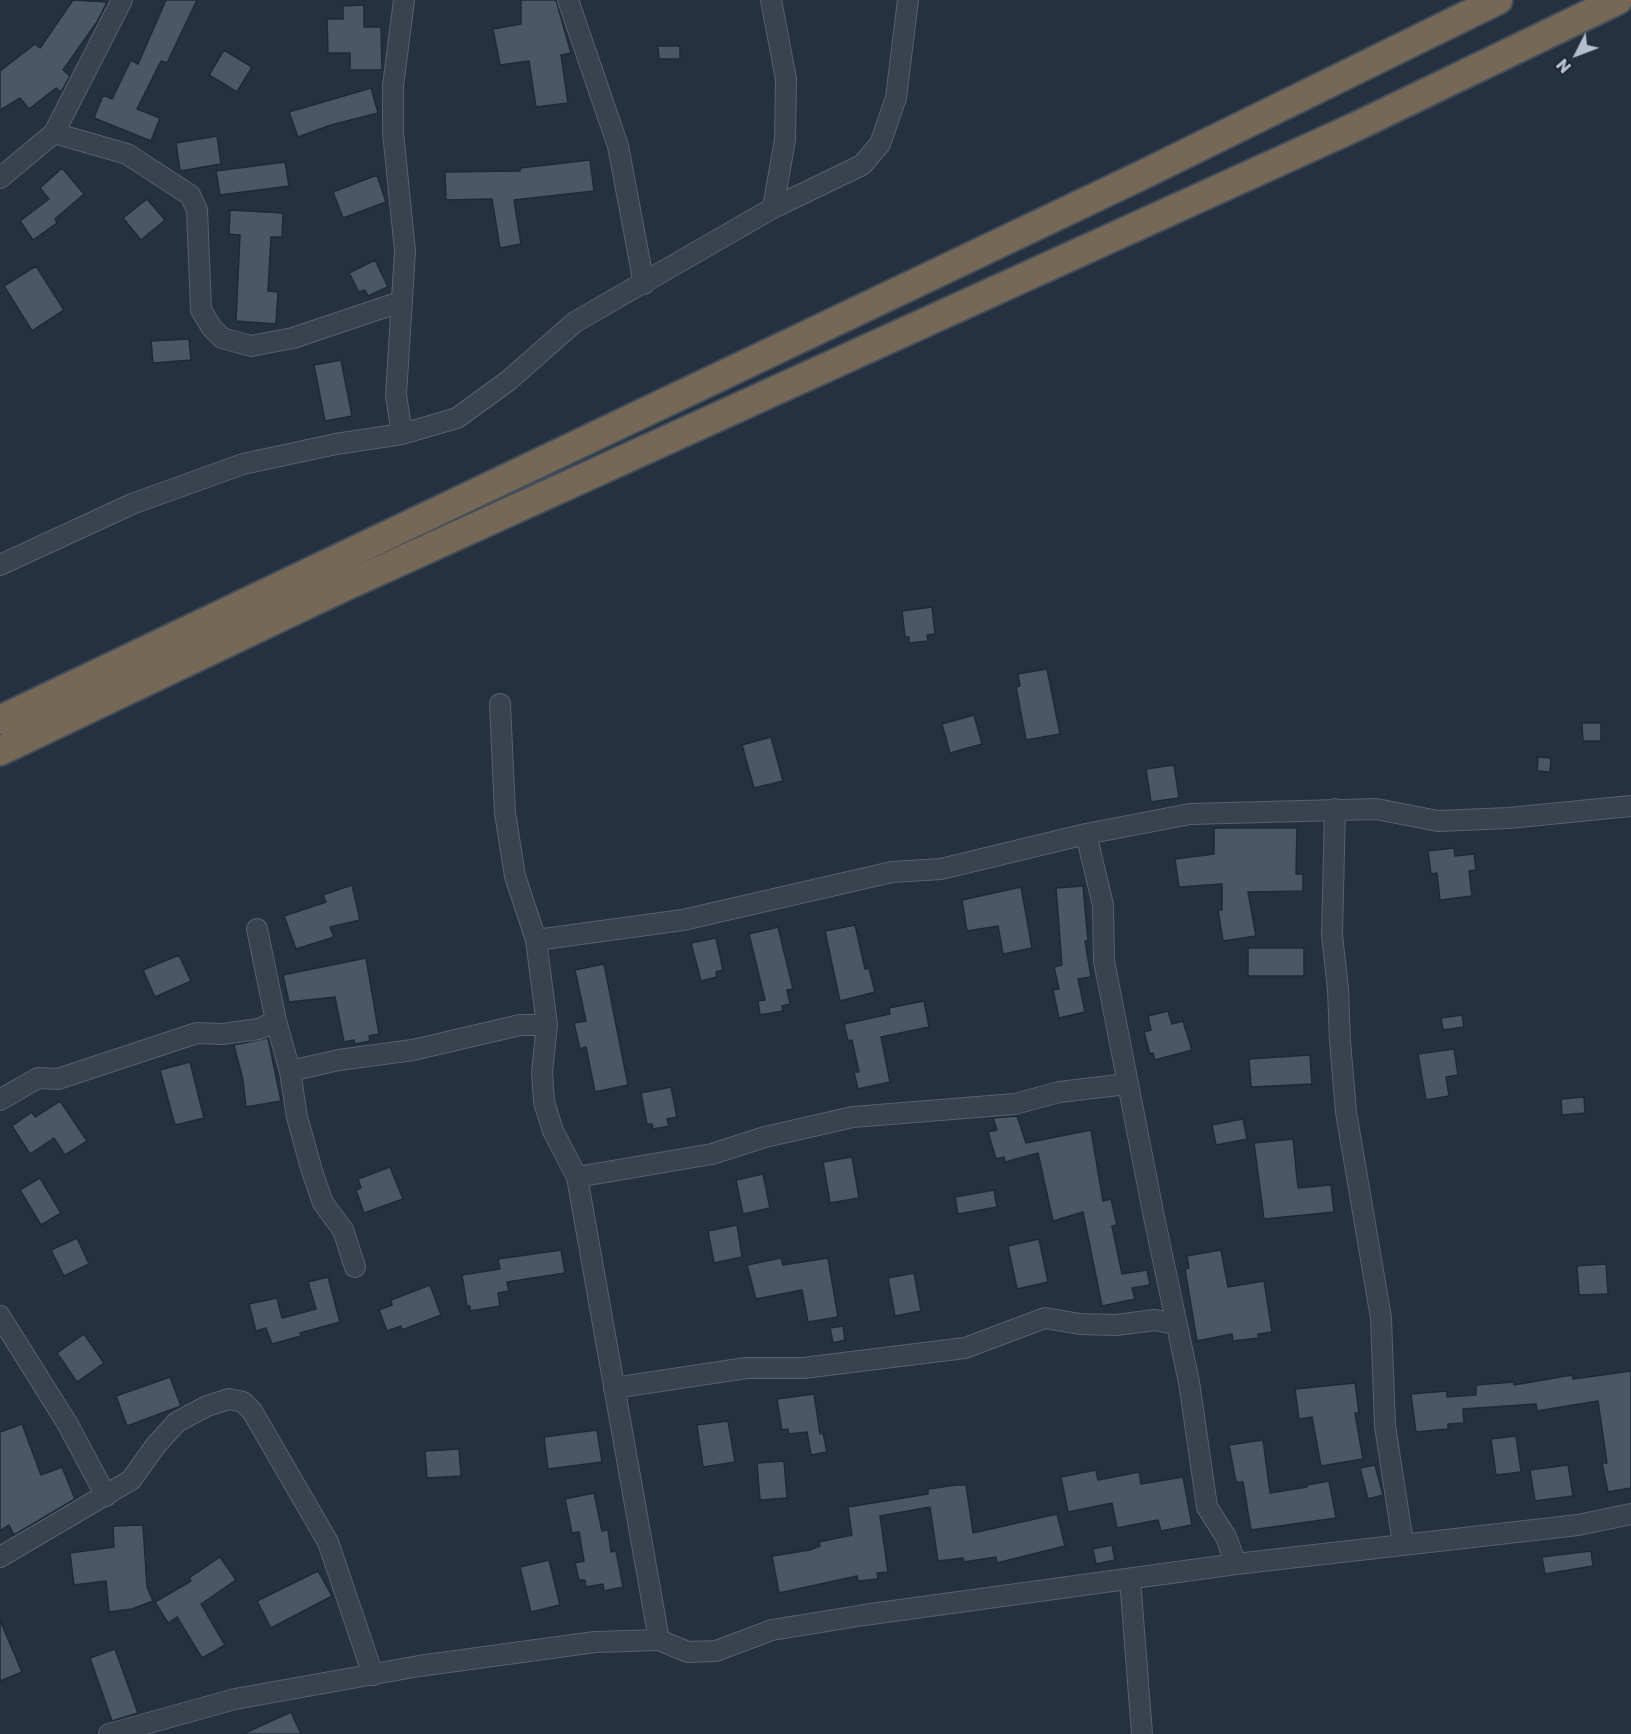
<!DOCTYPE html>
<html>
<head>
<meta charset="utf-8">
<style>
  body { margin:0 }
  #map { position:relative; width:1631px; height:1734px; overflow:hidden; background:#253140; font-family:"Golos Text",sans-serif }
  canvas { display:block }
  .north { position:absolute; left:1547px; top:24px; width:60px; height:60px; -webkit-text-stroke:4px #1e2835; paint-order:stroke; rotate:228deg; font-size:16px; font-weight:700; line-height:24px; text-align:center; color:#b5beca }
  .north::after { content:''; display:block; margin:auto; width:21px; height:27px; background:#b5beca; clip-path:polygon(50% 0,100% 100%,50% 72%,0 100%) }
</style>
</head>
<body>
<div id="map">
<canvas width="1631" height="1734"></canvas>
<div class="north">N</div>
</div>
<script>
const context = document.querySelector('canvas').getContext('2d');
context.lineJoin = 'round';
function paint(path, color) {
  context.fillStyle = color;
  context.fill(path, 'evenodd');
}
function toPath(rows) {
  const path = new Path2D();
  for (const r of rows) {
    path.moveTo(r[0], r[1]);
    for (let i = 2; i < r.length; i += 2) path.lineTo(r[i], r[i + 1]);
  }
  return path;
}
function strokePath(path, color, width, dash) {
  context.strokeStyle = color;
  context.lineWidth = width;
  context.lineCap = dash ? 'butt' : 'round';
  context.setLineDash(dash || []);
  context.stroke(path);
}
const building = toPath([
  [73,0,107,2,97,22,63,70,70,76,61,92,56,88,29,109,20,98,0,110,0,71,35,44,40,48,73,0],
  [166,0,197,0,167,63,161,61,137,109,160,118,151,141,94,118,103,95,112,99,131,60,138,64,166,0],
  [521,0,556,0,571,53,561,55,568,103,536,107,529,61,500,65,493,29,521,24,521,0],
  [364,5,364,27,381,27,382,70,350,70,350,53,328,53,327,19,343,19,343,6,364,5],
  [658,46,680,46,680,59,659,59,658,46],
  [224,50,252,67,237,92,209,75,224,50],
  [371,88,378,113,331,125,298,137,289,112,371,88],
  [217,136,221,164,180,171,176,143,217,136],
  [590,160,594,191,514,200,521,244,500,248,492,199,446,200,445,172,520,171,520,168,590,160],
  [285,162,289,186,220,195,216,171,285,162],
  [62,168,84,194,55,219,57,223,33,240,20,221,49,199,40,188,62,168],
  [377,175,386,202,343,218,333,192,377,175],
  [147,199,165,220,141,240,123,218,147,199],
  [230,210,283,213,282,237,271,237,268,291,278,292,276,324,236,321,240,235,229,234,230,210],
  [375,260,388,287,368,296,365,290,359,292,349,273,375,260],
  [36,266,64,310,32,331,4,286,36,266],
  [189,339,191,360,153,363,151,341,189,339],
  [341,360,352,416,325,421,314,365,341,360],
  [932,607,935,634,927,635,928,641,909,643,909,637,905,637,902,611,932,607],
  [1047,669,1060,734,1026,740,1016,687,1020,686,1018,674,1047,669],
  [974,715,982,744,950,753,942,724,974,715],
  [1582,723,1601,723,1601,741,1583,741,1582,723],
  [771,737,783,781,754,788,742,745,771,737],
  [1538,757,1551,758,1550,772,1537,771,1538,757],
  [1174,765,1179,798,1151,802,1146,769,1174,765],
  [1214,828,1297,828,1296,874,1303,874,1303,891,1248,892,1256,936,1223,941,1218,910,1222,910,1222,884,1179,887,1175,859,1214,854,1214,828],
  [1454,848,1455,856,1474,854,1476,870,1469,871,1472,896,1440,900,1437,873,1431,874,1428,851,1454,848],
  [352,885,360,920,330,927,334,937,296,949,284,916,326,902,323,895,352,885],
  [1083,886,1088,941,1085,941,1091,977,1078,979,1085,1012,1059,1018,1053,990,1059,989,1054,967,1062,965,1056,888,1083,886],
  [1021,887,1032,948,1003,954,998,926,967,931,962,900,1021,887],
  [855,925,865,969,869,968,875,992,840,1001,825,931,855,925],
  [778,927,793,989,787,990,790,1004,782,1006,783,1011,760,1015,758,1001,765,1000,749,934,778,927],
  [716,938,723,970,716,972,717,977,701,981,691,943,716,938],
  [1248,948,1304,948,1304,976,1248,976,1248,948],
  [179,955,191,981,155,997,143,970,179,955],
  [366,958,379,1034,369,1036,370,1041,355,1044,354,1040,344,1042,335,997,289,1002,283,975,366,958],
  [604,964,628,1085,595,1092,586,1047,580,1049,574,1023,586,1021,575,970,604,964],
  [924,1001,929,1027,881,1037,890,1082,858,1089,854,1072,859,1072,852,1040,848,1041,844,1024,890,1014,889,1008,924,1001],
  [1168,1011,1172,1024,1183,1021,1192,1050,1155,1060,1153,1053,1150,1054,1144,1032,1151,1030,1148,1016,1168,1011],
  [1462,1015,1464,1027,1443,1030,1441,1018,1462,1015],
  [268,1038,281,1101,246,1107,243,1080,234,1045,268,1038],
  [1454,1049,1458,1075,1446,1077,1449,1096,1426,1100,1418,1054,1454,1049],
  [1310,1055,1312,1084,1251,1087,1249,1059,1310,1055],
  [190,1062,204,1118,175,1125,160,1070,190,1062],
  [671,1087,677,1117,667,1119,669,1126,653,1129,652,1124,647,1124,641,1093,671,1087],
  [1584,1097,1585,1113,1562,1115,1561,1099,1584,1097],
  [60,1101,87,1141,65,1155,54,1138,30,1154,12,1126,32,1112,35,1117,60,1101],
  [1017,1116,1026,1143,1091,1130,1103,1201,1111,1199,1117,1225,1112,1226,1122,1274,1147,1270,1150,1285,1132,1288,1135,1299,1102,1306,1083,1212,1053,1221,1038,1153,1005,1162,1004,1157,996,1159,988,1132,997,1130,993,1118,1017,1116],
  [1243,1119,1247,1139,1216,1145,1212,1125,1243,1119],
  [1293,1139,1298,1188,1331,1185,1334,1212,1264,1219,1254,1143,1293,1139],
  [852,1157,859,1198,830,1203,823,1162,852,1157],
  [390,1167,403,1199,364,1213,356,1190,361,1188,358,1179,390,1167],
  [763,1174,770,1208,743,1214,736,1180,763,1174],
  [40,1178,61,1213,41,1225,20,1190,40,1178],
  [994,1190,997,1207,958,1214,955,1197,994,1190],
  [737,1225,742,1257,714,1263,708,1231,737,1225],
  [77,1238,89,1264,64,1276,51,1250,77,1238],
  [1039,1239,1048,1282,1017,1289,1008,1246,1039,1239],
  [561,1250,565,1273,507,1282,509,1291,498,1293,500,1306,470,1311,470,1306,467,1306,462,1275,500,1269,498,1259,561,1250],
  [1221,1250,1228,1287,1264,1281,1272,1332,1258,1334,1258,1338,1233,1341,1232,1334,1197,1341,1185,1269,1189,1268,1187,1256,1221,1250],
  [781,1258,783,1265,828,1258,838,1317,808,1322,802,1290,756,1299,747,1265,781,1258],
  [1606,1264,1608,1294,1579,1295,1577,1266,1606,1264],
  [914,1273,921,1311,895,1316,888,1278,914,1273],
  [328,1277,340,1322,300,1333,301,1336,272,1344,266,1328,256,1331,249,1304,277,1298,282,1318,316,1309,308,1282,328,1277],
  [430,1285,441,1315,402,1330,401,1326,387,1331,379,1310,392,1305,391,1300,430,1285],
  [843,1326,845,1340,833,1343,830,1328,843,1326],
  [84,1334,104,1363,77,1382,57,1353,84,1334],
  [1631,1371,1631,1488,1608,1492,1602,1463,1607,1463,1598,1401,1537,1411,1536,1404,1463,1409,1464,1423,1448,1424,1448,1429,1416,1432,1411,1394,1447,1391,1447,1397,1476,1395,1476,1385,1514,1382,1514,1385,1572,1375,1573,1379,1631,1371],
  [170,1377,181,1406,127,1426,116,1396,170,1377],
  [1355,1383,1359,1413,1355,1413,1363,1459,1321,1466,1312,1417,1299,1419,1295,1389,1355,1383],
  [814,1394,820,1434,823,1433,827,1452,811,1455,807,1432,789,1434,788,1429,782,1430,777,1399,814,1394],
  [728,1421,735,1462,703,1467,697,1425,728,1421],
  [22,1424,41,1475,62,1467,75,1499,14,1535,9,1525,0,1531,0,1432,22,1424],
  [597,1430,602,1462,548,1469,544,1437,597,1430],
  [1516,1436,1521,1472,1496,1475,1491,1439,1516,1436],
  [1263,1440,1270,1493,1307,1487,1307,1485,1329,1481,1336,1518,1251,1530,1243,1482,1236,1482,1229,1445,1263,1440],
  [459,1449,461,1476,427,1478,425,1451,459,1449],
  [784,1461,787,1498,760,1500,757,1463,784,1461],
  [1375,1465,1383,1495,1368,1499,1360,1468,1375,1465],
  [1568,1465,1573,1496,1535,1501,1530,1470,1568,1465],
  [1096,1470,1098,1480,1139,1472,1141,1484,1183,1477,1192,1525,1161,1531,1158,1520,1117,1528,1112,1503,1068,1512,1061,1477,1096,1470],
  [956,1485,966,1485,973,1533,1057,1514,1065,1546,997,1563,996,1557,964,1562,963,1558,938,1561,930,1507,880,1516,888,1572,877,1573,878,1579,858,1581,857,1576,779,1593,772,1556,810,1550,820,1546,819,1542,852,1535,848,1507,928,1494,928,1489,956,1485],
  [594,1493,602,1531,608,1530,611,1552,616,1551,623,1587,604,1591,603,1584,586,1587,585,1580,579,1580,575,1563,584,1561,579,1532,572,1533,565,1499,594,1493],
  [143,1525,147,1587,153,1601,132,1609,109,1612,106,1581,74,1585,70,1553,114,1547,113,1526,143,1525],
  [1112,1545,1115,1560,1096,1564,1093,1549,1112,1545],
  [1591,1551,1593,1566,1545,1574,1542,1557,1591,1551],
  [220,1557,236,1580,201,1604,225,1645,202,1658,177,1617,168,1623,155,1602,191,1581,189,1578,220,1557],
  [549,1560,560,1605,531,1612,520,1567,549,1560],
  [318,1571,332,1596,271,1628,257,1601,318,1571],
  [0,1620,22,1672,0,1681,0,1620],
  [115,1649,138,1713,112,1721,90,1658,115,1649],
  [291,1712,301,1734,243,1734,291,1712]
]);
paint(building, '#495766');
strokePath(building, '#202a37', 1.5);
const minor = toPath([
  [568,0,618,146,644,284],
  [771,0,786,79,785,140,773,208],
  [54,133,127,154,190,195,197,210,201,310,212,328,222,338,251,346,293,338,400,302],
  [0,178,54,133,122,0],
  [402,434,396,395,405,251,393,132,393,86,404,0],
  [0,565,132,504,243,464,336,444,402,434,457,418,508,381,575,322,773,208,862,165,880,144,896,98,908,0],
  [500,704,505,813,515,876,536,940,547,1025,542,1072,544,1102,553,1131,577,1177,659,1640],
  [1335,809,1332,935,1338,989,1340,1041,1346,1112,1381,1318,1385,1426,1403,1543],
  [1086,834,1103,905,1104,961,1154,1217,1189,1382,1207,1507,1226,1537,1236,1564],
  [257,929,276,1021,290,1071,297,1117,312,1171,323,1203,343,1230,355,1267],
  [536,940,683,920,892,872,941,869,1086,834,1190,814,1376,809,1438,821,1509,818,1631,806],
  [290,1071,339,1060,413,1050,520,1025,547,1025],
  [0,1100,38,1078,58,1079,197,1033,222,1034,259,1029,276,1021],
  [577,1177,712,1154,765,1137,853,1117,1015,1104,1059,1092,1127,1084],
  [0,1316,67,1423,106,1496],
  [614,1388,746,1368,803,1368,965,1348,1045,1318,1080,1324,1116,1325,1155,1320,1175,1324],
  [0,1557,131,1480,156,1445,177,1422,207,1406,229,1399,243,1402,252,1411,328,1542,373,1675],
  [1130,1579,1142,1734],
  [109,1734,235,1699,419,1666,595,1642,659,1640,688,1652,716,1651,772,1630,864,1615,1236,1564,1578,1525,1631,1514]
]);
const highway = toPath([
  [0,720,1138,177,1498,0],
  [0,751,339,589,1355,127,1618,0]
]);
strokePath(minor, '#57616d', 22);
strokePath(highway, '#444e5a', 32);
strokePath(minor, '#39434f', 20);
strokePath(highway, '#756856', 28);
</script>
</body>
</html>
